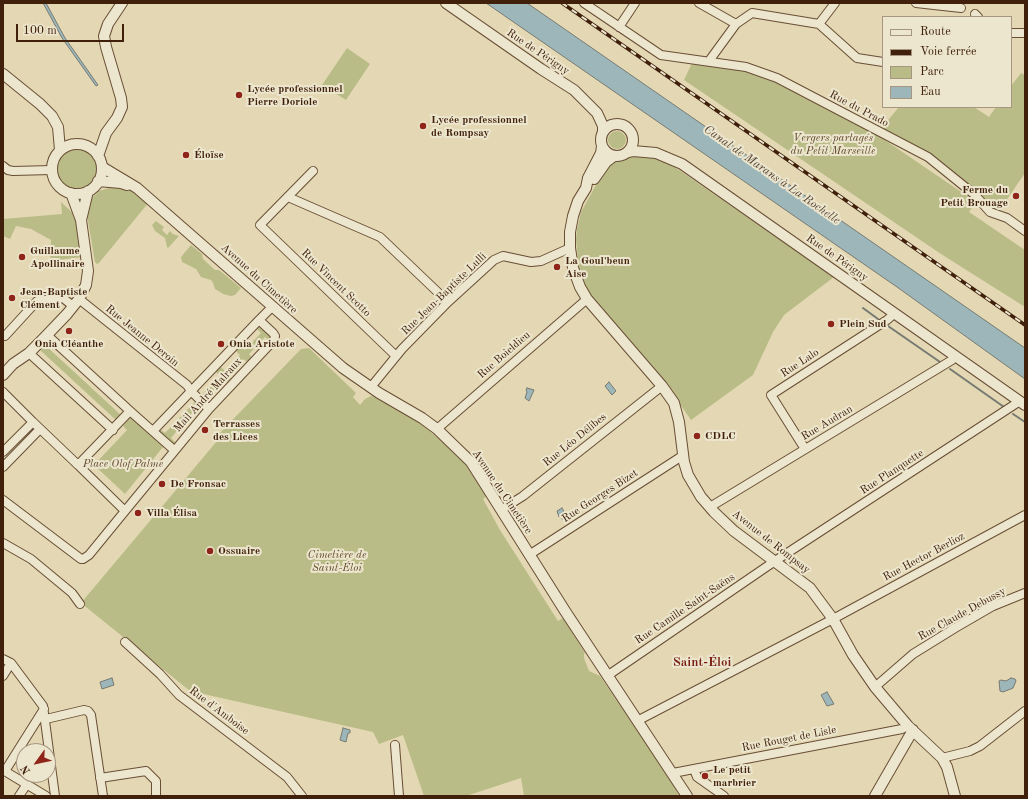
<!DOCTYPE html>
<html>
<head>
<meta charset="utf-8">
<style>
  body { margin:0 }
  #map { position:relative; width:1028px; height:799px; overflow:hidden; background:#e3d8b3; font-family:"Old Standard TT",serif }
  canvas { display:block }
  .frame { position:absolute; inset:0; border:4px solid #40200b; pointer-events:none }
  .legend { position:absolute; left:882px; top:16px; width:130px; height:92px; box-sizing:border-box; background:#ede6ce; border:1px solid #a89780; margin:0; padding:5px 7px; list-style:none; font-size:12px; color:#40200b }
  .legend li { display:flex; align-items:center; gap:8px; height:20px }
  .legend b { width:20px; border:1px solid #a89780 }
  .north { position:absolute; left:16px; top:743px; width:40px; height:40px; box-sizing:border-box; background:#ede6ce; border:1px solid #a89780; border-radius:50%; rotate:237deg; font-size:11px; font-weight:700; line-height:16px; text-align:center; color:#40200b }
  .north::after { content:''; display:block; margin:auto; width:14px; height:18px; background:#8f2418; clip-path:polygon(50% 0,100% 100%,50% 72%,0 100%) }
  .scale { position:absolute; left:16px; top:24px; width:108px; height:18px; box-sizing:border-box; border:2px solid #40200b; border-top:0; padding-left:5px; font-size:12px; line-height:14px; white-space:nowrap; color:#40200b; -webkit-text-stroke:3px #ede6ce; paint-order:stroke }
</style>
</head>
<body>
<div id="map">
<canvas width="1028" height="799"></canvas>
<div class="frame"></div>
<ul class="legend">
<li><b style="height:5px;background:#ede6ce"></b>Route</li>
<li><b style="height:5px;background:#40200b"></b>Voie ferrée</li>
<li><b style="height:11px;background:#babc88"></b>Parc</li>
<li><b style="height:11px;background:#9cb6b9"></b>Eau</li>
</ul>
<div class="north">N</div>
<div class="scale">100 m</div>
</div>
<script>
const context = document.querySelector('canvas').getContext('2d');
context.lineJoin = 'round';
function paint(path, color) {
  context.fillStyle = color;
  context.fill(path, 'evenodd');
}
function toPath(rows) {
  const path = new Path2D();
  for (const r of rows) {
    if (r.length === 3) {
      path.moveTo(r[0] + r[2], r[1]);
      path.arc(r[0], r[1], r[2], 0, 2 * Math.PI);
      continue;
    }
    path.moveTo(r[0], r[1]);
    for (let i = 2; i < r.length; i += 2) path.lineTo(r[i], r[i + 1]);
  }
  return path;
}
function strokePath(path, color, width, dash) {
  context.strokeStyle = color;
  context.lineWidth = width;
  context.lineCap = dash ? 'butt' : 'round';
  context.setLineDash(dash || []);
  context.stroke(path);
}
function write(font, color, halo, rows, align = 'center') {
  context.font = font + ' "Old Standard TT",serif';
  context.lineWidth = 4;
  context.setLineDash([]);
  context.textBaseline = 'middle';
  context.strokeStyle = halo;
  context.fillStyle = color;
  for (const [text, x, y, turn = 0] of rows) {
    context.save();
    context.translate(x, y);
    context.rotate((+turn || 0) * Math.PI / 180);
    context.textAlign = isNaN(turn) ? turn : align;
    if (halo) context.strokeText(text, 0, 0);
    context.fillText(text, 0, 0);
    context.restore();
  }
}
paint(toPath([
  [347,48,370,64,346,100,322,85],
  [692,63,745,70,775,81,876,134,976,202,969,212,1025,250,1025,307,941,254,684,80],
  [1021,73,1025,75,1025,173,997,214,928,157,878,132,899,107,974,107,989,117,996,107,1011,107,1011,86],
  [617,140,9],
  [77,169,20],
  [631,154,663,159,834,277,784,315,773,332,753,375,691,420,664,381,595,301,585,287,579,270,576,240,577,229,581,212,607,165,616,160,623,159],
  [115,186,135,190,149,202,99,263,97,264,95,262,86,209,91,199,99,191],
  [61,202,76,216,82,257,50,261,51,240,31,229,16,226,10,239,3,236,3,219,62,214],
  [156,221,164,227,162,230,167,235,170,231,173,234,179,236,168,248,167,247,165,238,155,231,152,225],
  [191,245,202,254,203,259,215,270,219,270,241,288,235,295,231,296,223,294,215,289,213,283,211,280,201,277,196,269,182,262,181,257],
  [258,326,269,334,272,339,270,341,265,337,249,354,252,358,248,363,244,359,229,375,232,379,228,383,224,380,190,415,171,438,176,443,173,444,159,433,160,429,165,433,220,376,215,371,220,366,225,371,240,355,235,350,240,345,245,350,261,333,256,328],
  [45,345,122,416,117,421,40,350],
  [309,348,356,393,353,397,360,405,365,399,371,396,377,397,420,423,460,457,470,470,487,496,483,499,500,530,558,621,563,618,585,653,584,654,584,658,589,671,600,676,668,775,679,796,524,796,521,778,466,796,424,796,403,735,379,744,373,732,190,691,81,603,217,441,215,438,301,349],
  [131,417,163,447,125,494,94,465,127,430,123,426]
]), '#babc88');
const water = toPath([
  [43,3,46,3,65,38,98,85,96,86,62,38,43,3],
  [486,3,527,3,1025,348,1025,379,897,287,486,3],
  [609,382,616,391,612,395,605,386,609,382],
  [527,388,534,390,529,401,525,398,527,392,526,390,527,388],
  [562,508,567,517,563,520,560,516,559,517,557,511,562,508],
  [112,678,114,685,102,689,100,682,112,678],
  [1011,678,1015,679,1016,681,1013,688,1003,692,1000,691,999,681,1001,680,1006,681,1011,678],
  [827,692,834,704,827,706,821,695,827,692],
  [343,728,350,730,350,733,348,733,346,742,340,740,343,728]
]);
paint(water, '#9cb6b9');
strokePath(water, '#777a73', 1);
strokePath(toPath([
  [863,308,878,319],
  [888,326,940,362],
  [950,369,1004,407],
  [1013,414,1025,422]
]), '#777a73', 2);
const minor = toPath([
  [584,3,661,55,746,67,777,78,928,157,975,195,990,212,1007,218,1025,231],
  [699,3,736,24],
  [916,3,961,8],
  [975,14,978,17],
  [819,24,857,58,883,62],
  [619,27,635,3],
  [1011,33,1025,33],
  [709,61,736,24,752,13,819,24,835,3],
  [3,166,8,170,13,171,52,170],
  [313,171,260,225,396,356],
  [288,197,380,237,448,302],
  [79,299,187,385,191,391,209,409],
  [259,320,272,307],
  [47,335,130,411],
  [3,336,5,336,37,301,63,298,73,306],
  [29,353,113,430],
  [371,387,402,349,448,302,494,260,503,256,531,262,541,261,570,248],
  [3,392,33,422],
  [437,429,587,299],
  [153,431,259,320,273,333,275,336,274,340,209,409,125,511,78,465,130,411,174,450],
  [805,449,771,395,887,320,894,314],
  [3,452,33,422,78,465],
  [3,467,40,429],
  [3,500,81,559,83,559,89,555,125,511],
  [710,507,952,360,955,356],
  [501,510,523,496,662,386],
  [3,543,31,559,72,593,80,604],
  [529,555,679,458,683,457],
  [125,642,160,674,179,695,287,777,302,796],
  [3,659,11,663,43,706,55,796],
  [3,676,11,663],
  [607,676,775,561,1020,401],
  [875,687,913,654,955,628,993,606,1025,593],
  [46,719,84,710,88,711,91,715,103,796],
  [637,721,833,619,1025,515],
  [395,745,399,796],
  [942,758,970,751,980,746,1025,711],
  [694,769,697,777,724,796],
  [3,770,46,796],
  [5,771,44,709],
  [673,773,902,729,908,726],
  [100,778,146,771,156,781,156,796],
  [19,796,27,784]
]);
const tertiary = toPath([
  [446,3,541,69,574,90,597,113,603,126,603,132],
  [3,74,40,104,52,116,58,127,60,150],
  [617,140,16],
  [77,169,25],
  [602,146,601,153,588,178,586,188,578,201,573,216,570,232,570,248,573,268,580,287,587,299,662,386,674,403,679,422,684,462,688,475,701,497,714,512,734,531,810,588,833,619,853,655,875,687,908,726,942,758,947,767,955,796],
  [628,152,633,151,656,153,682,164,1025,405],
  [98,156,106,133,117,118,122,107,121,98,106,47,104,36,108,24,122,3],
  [102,167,137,188,343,368,379,393,422,418,437,429,471,462,565,611,687,796],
  [594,179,606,162,614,156],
  [98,181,121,183,127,185],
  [81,220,88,191],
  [3,375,13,364,29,353,44,338,67,314,79,299,86,285,88,271,81,220,71,193],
  [875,796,913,730]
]);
strokePath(minor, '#694e35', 10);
strokePath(tertiary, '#694e35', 12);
strokePath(minor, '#ede6ce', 8);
strokePath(tertiary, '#ede6ce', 10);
const rail = toPath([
  [562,3,1025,325]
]);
strokePath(rail, '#40200b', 3.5);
strokePath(rail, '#ede6ce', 2, [6]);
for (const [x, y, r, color] of [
  [239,95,4,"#8f2418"],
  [423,126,4,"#8f2418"],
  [186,155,4,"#8f2418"],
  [1016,196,4,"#8f2418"],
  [22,257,4,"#8f2418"],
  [557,267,4,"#8f2418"],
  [12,298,4,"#8f2418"],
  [831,324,4,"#8f2418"],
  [69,331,4,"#8f2418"],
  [221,344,4,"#8f2418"],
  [205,430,4,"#8f2418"],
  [697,436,4,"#8f2418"],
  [162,484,4,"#8f2418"],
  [138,513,4,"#8f2418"],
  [210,551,4,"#8f2418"],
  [705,776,4,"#8f2418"]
]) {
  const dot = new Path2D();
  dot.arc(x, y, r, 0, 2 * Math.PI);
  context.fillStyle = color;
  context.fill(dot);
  strokePath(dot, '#ede6ce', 1.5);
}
write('11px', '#40200b', '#ede6ce', [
  ["Rue de Périgny",538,52,34],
  ["Rue du Prado",859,109,28],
  ["Rue de Périgny",837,258,35],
  ["Avenue du Cimetière",259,279,42],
  ["Rue Vincent Scotto",336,283,44],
  ["Rue Jean-Baptiste Lulli",444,294,-44],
  ["Rue Jeanne Deroin",142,336,39],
  ["Rue Boieldieu",504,355,-41],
  ["Rue Lalo",800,363,-33],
  ["Mail André Malraux",208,395,-48],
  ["Rue Audran",827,423,-31],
  ["Rue Léo Délibes",575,440,-39],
  ["Rue Planquette",892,472,-33],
  ["Avenue du Cimetière",502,492,56],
  ["Rue Georges Bizet",600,496,-33],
  ["Avenue de Rompsay",771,542,38],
  ["Rue Hector Berlioz",924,557,-28],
  ["Rue Camille Saint-Saëns",685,609,-34],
  ["Rue Claude Debussy",962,614,-29],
  ["Rue d'Amboise",219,711,37],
  ["Rue Rouget de Lisle",789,739,-11]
]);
write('bold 11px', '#40200b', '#ede6ce', [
  ["Lycée professionnel",247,89],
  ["Pierre Doriole",247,102],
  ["Lycée professionnel",431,120],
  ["de Rompsay",431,133],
  ["Éloïse",194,155],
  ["Ferme du",1008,190,"right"],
  ["Petit Brouage",1008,203,"right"],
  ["Guillaume",30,251],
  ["Apollinaire",30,264],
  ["La Goul'beun",565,261],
  ["Aise",565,274],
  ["Jean-Baptiste",20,292],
  ["Clément",20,305],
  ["Plein Sud",839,324],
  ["Onia Cléanthe",69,344,"center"],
  ["Onia Aristote",229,344],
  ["Terrasses",213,424],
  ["des Lices",213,437],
  ["CDLC",705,436],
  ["De Fronsac",170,484],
  ["Villa Élisa",146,513],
  ["Ossuaire",218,551],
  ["Le petit",713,770],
  ["marbrier",713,783]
], 'left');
write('italic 11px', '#5e472a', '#ede6ce', [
  ["Vergers partagés",833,138],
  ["du Petit Marseille",833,151],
  ["Place Olof Palme",123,464],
  ["Cimetière de",337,555],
  ["Saint-Éloi",337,568]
]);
write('italic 12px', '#574636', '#ede6ce', [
  ["Canal de Marans à La Rochelle",772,175,35]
]);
write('bold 13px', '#7a1f14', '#ede6ce', [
  ["Saint-Éloi",702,663]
]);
</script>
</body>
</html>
